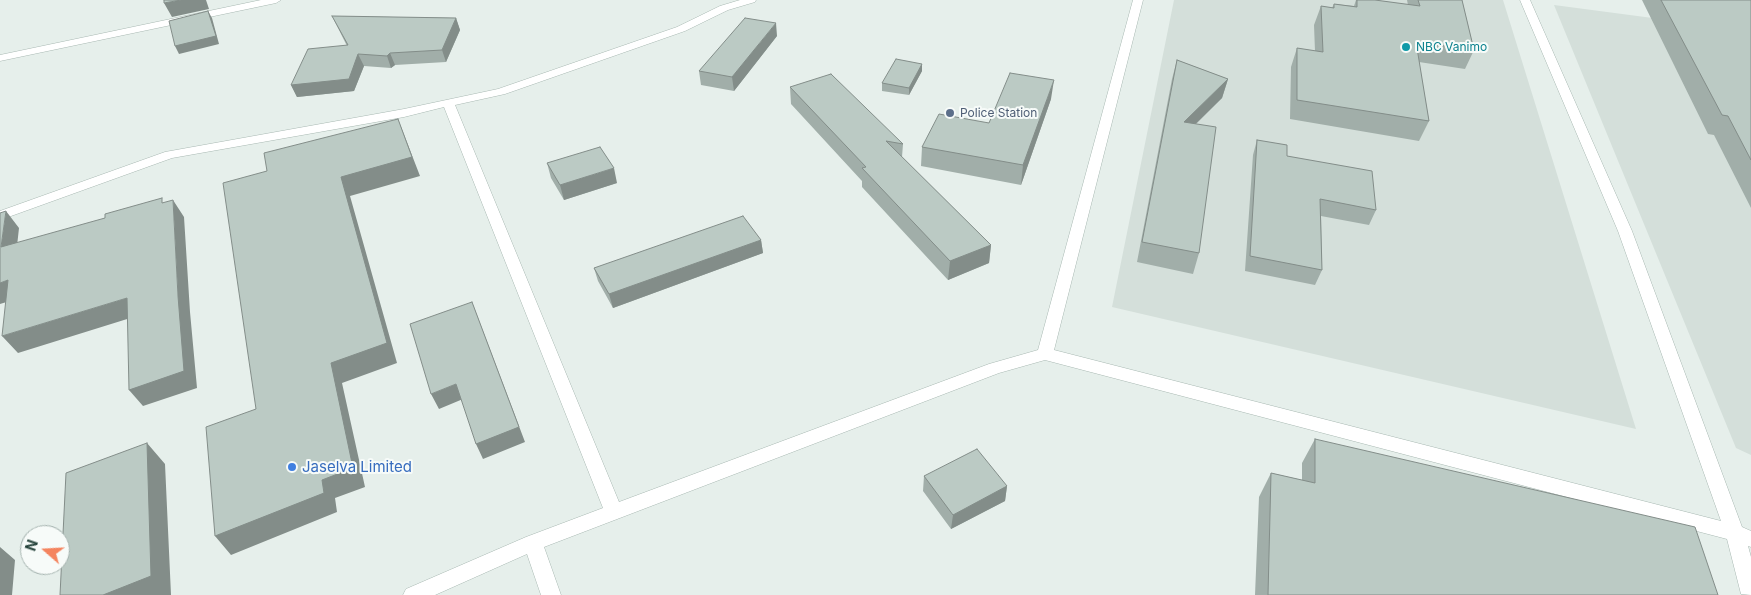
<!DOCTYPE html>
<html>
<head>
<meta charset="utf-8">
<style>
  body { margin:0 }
  #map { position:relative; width:1751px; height:595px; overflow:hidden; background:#e6efeb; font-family:Inter,sans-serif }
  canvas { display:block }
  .north { position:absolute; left:20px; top:525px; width:50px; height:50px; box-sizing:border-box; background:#f7fbf9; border:1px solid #a3b1ad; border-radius:50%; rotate:289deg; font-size:14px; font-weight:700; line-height:20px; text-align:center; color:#24423a }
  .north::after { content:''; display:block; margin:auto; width:18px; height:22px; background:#f4845f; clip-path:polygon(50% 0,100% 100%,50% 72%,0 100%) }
</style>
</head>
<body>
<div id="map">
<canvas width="1751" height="595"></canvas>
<div class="north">N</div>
</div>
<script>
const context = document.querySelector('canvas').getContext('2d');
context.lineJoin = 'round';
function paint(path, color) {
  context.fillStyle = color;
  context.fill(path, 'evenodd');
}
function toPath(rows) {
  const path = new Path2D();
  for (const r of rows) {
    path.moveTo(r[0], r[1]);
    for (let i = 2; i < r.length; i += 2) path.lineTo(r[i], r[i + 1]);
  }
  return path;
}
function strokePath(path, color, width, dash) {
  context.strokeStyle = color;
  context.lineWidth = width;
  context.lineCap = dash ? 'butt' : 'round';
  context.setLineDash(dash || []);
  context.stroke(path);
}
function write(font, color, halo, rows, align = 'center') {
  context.font = font + ' Inter,sans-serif';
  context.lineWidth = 4;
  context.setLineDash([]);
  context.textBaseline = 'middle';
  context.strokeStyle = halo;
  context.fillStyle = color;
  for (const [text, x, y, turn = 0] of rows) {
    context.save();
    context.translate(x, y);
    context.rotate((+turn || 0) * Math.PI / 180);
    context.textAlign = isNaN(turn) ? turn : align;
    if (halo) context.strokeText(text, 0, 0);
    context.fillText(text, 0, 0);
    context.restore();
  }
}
paint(toPath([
  [1174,0,1503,0,1636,429,1112,307],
  [1554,5,1751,31,1751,455,1736,448]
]), '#d4dfda');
const minor = toPath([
  [261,0,281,0,276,3,0,61,0,55,261,0],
  [740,0,756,0,755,2,728,10,685,31,505,94,455,105,619,502,989,364,1038,350,1133,0,1143,0,1054,350,1721,521,1618,231,1520,0,1530,0,1632,231,1742,527,1751,531,1751,547,1748,546,1751,557,1751,595,1741,594,1727,539,1045,360,999,373,544,547,561,595,541,595,527,554,435,595,403,595,406,589,526,537,603,508,444,107,404,117,172,158,0,220,0,211,165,152,404,109,498,89,677,27,720,6,740,0]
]);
strokePath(minor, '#a8b8b2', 1);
paint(minor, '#fff');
paint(toPath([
  [1356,0,1375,0,1408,5,1407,0,1462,0,1474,50,1465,69,1419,62,1429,121,1419,141,1290,119,1291,67,1297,48,1315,51,1314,25,1321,6,1332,8,1334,4,1354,6],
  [1642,0,1751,0,1751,208,1714,135,1708,134],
  [332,16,456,18,460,30,446,62,395,65,391,68,364,66,354,91,297,97,291,85,347,46],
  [777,36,734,91,701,85,699,71],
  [1177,60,1228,79,1222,98,1196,124,1199,253,1193,274,1137,262,1172,79],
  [922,64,922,71,909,95,882,91,882,83],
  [790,87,903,144,902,157,991,245,989,263,948,280,862,187,862,181,791,104],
  [1051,99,1021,185,921,166,922,147,989,123],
  [1257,140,1287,156,1376,210,1369,225,1321,216,1322,270,1315,285,1245,271,1253,155],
  [547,163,617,183,564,200,551,178],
  [761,240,763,253,613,308,598,281,594,268],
  [1315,439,1718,595,1255,595,1259,497,1271,473,1302,480,1302,463],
  [924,476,1007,486,1005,501,951,529,923,491]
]), '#a1aea9');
paint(toPath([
  [181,0,206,0,209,9,172,17,164,3],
  [208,11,212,18,219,44,179,54,175,46],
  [456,18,460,30,446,62,442,50],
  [776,23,777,36,734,91,732,77],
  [390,53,395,65,391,68,387,56],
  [358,54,364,66,354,91,297,97,291,85],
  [922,64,922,71,909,95,909,88],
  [1228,79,1222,98,1178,141,1184,122],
  [1054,80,1051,99,1021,185,1023,165],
  [398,119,420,176,350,196,397,363,342,383,365,487,335,498,337,512,231,555,215,536,322,480,331,363,341,177],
  [614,168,617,183,564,200,560,185],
  [173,200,184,217,190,312,197,388,143,406,129,390,178,296],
  [6,211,19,228,15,264,1,247],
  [761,240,763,253,613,308,609,294],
  [991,245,989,263,948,280,950,261],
  [8,280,23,297,0,304,0,283],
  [127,298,140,315,18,353,2,336],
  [472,302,525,442,483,459,476,444],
  [456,384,463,399,439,409,431,394],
  [147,443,165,464,171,595,103,595],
  [1007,486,1005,501,951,529,953,515],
  [0,547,15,560,12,595,0,595]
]), '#838d89');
const building = toPath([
  [164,0,181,0,164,3,164,0],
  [1357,0,1375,0,1420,6,1418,0,1462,0,1474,50,1416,42,1429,121,1297,100,1297,48,1323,52,1321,6,1334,8,1334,4,1357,7,1357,0],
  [1661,0,1751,0,1751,160,1728,116,1722,115,1661,0],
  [208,11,216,36,175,46,169,21,208,11],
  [332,16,456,18,442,50,390,53,387,56,358,54,349,79,291,85,308,49,348,45,332,16],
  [745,18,776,23,732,77,699,71,745,18],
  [896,59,922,64,909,88,882,83,896,59],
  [1177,60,1228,79,1184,122,1216,127,1199,253,1142,242,1177,60],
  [1010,73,1054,80,1023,165,922,147,939,114,989,123,1010,73],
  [831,74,903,144,886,141,991,245,950,261,862,168,866,167,790,87,831,74],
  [398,119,412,157,341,177,387,343,331,363,353,468,322,480,324,493,215,536,206,427,256,409,223,183,267,171,264,153,398,119],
  [1257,140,1287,145,1287,156,1372,171,1376,210,1320,199,1322,270,1250,256,1257,140],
  [600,147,614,168,560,185,547,163,600,147],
  [162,198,162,203,173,200,178,296,184,371,129,390,127,298,2,336,8,280,0,283,0,213,6,211,1,247,105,218,105,214,162,198],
  [743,216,761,240,609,294,594,268,743,216],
  [472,302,519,427,476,444,456,384,431,394,410,324,472,302],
  [1315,439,1695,527,1718,595,1268,595,1271,473,1315,483,1315,439],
  [147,443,151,576,103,595,60,595,66,473,147,443],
  [977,449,1007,486,953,515,924,476,977,449]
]);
paint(building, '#bbcac4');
strokePath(building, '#838d89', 1);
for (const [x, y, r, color] of [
  [1406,47,5,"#0f9aa8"],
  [950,113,5,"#5c6f8a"],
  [292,467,5,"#3f7fe0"]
]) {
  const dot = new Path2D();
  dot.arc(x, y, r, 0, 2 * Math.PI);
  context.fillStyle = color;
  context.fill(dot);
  strokePath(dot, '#f7fbf9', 2);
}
write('12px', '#0d838f', '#f7fbf9', [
  ["NBC Vanimo",1416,47]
], 'left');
write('12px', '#4e5e75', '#f7fbf9', [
  ["Police Station",960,113]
], 'left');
write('15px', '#366cbe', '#f7fbf9', [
  ["Jaselva Limited",302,467]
], 'left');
</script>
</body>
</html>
